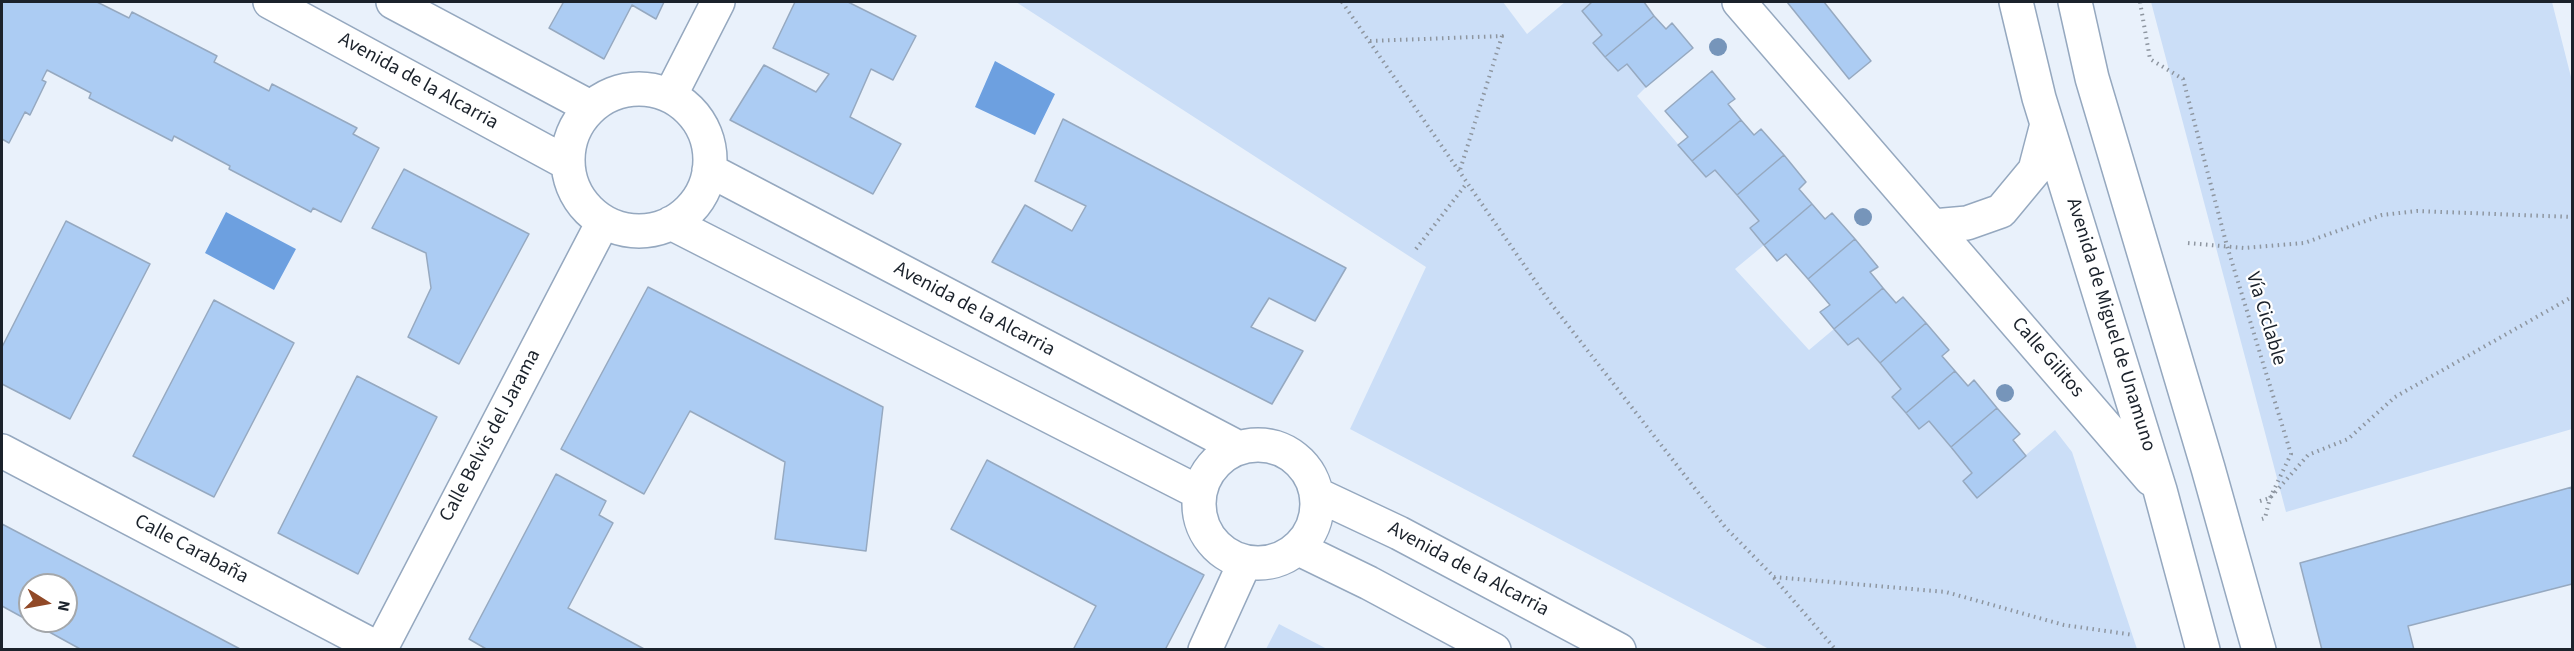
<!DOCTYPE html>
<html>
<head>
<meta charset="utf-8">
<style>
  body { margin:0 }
  #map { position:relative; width:2574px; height:651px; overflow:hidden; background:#e9f1fb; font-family:"Source Sans 3",sans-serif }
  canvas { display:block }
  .frame { position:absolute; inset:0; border:3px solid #1b222b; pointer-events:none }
  .north { position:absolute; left:18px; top:573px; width:60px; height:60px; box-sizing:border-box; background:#fff; border:2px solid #a4a7aa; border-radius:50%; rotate:101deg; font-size:16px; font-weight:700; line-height:24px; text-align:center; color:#1b222b }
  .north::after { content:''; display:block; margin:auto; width:21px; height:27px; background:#914927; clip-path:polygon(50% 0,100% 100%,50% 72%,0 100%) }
</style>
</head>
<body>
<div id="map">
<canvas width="2574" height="651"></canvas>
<div class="frame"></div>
<div class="north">N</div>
</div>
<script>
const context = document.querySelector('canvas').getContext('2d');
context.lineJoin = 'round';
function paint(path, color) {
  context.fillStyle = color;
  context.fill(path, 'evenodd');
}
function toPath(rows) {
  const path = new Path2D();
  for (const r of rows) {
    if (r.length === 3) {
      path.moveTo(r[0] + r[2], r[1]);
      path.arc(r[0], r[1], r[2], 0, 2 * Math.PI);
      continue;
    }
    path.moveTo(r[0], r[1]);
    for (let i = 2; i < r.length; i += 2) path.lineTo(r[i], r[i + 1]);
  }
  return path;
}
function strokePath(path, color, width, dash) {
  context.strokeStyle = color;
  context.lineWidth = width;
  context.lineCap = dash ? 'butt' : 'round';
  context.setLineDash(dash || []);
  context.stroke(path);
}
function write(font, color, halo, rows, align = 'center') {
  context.font = font + ' "Source Sans 3",sans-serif';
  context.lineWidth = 4.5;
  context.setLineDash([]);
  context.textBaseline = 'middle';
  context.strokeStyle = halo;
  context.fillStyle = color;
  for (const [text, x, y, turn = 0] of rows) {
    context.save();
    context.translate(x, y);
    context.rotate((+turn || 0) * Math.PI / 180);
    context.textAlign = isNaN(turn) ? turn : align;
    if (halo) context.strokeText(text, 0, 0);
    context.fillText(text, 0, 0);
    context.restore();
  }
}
paint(toPath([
  [1016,2,1503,2,1527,34,1565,2,1592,2,1582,11,1602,35,1593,43,1617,71,1627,64,1646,87,1637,96,1706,177,1715,170,1759,221,1750,229,1764,245,1735,269,1809,350,1834,329,1848,345,1858,338,1901,389,1892,397,1919,429,1929,421,1972,473,1977,497,2055,430,2072,452,2137,649,1769,649,1350,429,1426,267],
  [2151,2,2552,2,2572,81,2572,429,2286,512],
  [1279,624,1327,649,1266,649]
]), '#cbdef7');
paint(toPath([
  [995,61,1055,94,1035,135,975,107],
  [226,212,296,249,274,290,205,253]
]), '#6da0e0');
const building = toPath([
  [2,2,97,2,129,18,132,12,217,56,214,62,269,91,272,84,357,128,353,134,379,148,341,222,313,208,311,212,229,169,230,166,174,136,172,141,89,98,91,93,47,70,42,80,46,82,30,115,25,112,9,143,2,139,2,2],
  [561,2,664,2,656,19,632,5,604,59,549,28,563,3,561,2],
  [795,2,848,2,916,36,893,80,871,69,850,117,901,144,873,194,730,120,764,65,816,92,829,74,773,48,795,2],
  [1592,2,1644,2,1654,16,1605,57,1593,43,1602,35,1582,11,1592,2],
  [1787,2,1824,2,1871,61,1849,79,1787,2],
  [1654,16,1666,29,1672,23,1693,48,1646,87,1627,64,1618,71,1605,57,1654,16],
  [1712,71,1735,99,1728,104,1741,120,1692,161,1678,145,1688,137,1665,111,1712,71],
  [1063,119,1346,268,1315,321,1269,298,1251,327,1303,351,1272,404,992,262,1025,205,1072,231,1086,206,1035,181,1063,119],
  [1741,120,1754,135,1761,129,1784,155,1737,195,1715,170,1706,177,1692,161,1741,120],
  [1784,155,1806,182,1799,189,1812,204,1764,245,1750,228,1759,221,1737,195,1784,155],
  [404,169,529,234,459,364,408,337,431,288,426,253,372,228,404,169],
  [1812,204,1825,219,1832,213,1855,239,1808,279,1786,254,1777,261,1764,245,1812,204],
  [66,221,150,264,70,419,2,384,2,347,66,221],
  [1855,239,1878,267,1870,272,1883,288,1834,329,1820,312,1830,305,1808,279,1855,239],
  [648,287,883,407,866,551,775,539,785,462,690,411,644,494,561,449,648,287],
  [1883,288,1896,303,1903,297,1926,323,1880,363,1858,338,1848,345,1834,329,1883,288],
  [214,300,294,343,214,497,133,456,214,300],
  [1926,323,1949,350,1942,356,1955,371,1906,413,1892,397,1901,389,1880,363,1926,323],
  [1955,371,1968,386,1974,380,1997,408,1951,447,1929,421,1919,429,1906,413,1955,371],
  [357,376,437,417,358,574,278,533,357,376],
  [1997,408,2020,434,2013,440,2026,456,1977,498,1963,481,1972,473,1951,447,1997,408],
  [987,460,1204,575,1165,650,1073,650,1096,606,951,529,987,460],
  [556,474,606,501,599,515,613,523,568,608,646,650,488,650,469,639,556,474],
  [2572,487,2572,584,2408,626,2414,650,2322,650,2300,563,2572,487],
  [2,524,242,650,82,650,2,606,2,524],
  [30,585,66,585,66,621,30,621,30,585]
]);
paint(building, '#acccf3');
strokePath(building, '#96a9c0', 1.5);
const minor = toPath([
  [270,2,567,163],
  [393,2,590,107],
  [1739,2,2151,479],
  [2016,2,2039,98,2160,490,2203,650],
  [2075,2,2092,78,2208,468,2259,650],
  [639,160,71],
  [670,96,718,2],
  [709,170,1239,448],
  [671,223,1200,493],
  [1933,226,1967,223,2001,211,2035,170,2047,124],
  [1258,504,59],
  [2,451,381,650],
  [1316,494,1399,533,1619,650],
  [1297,548,1369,583,1494,650],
  [380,650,603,222],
  [1205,650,1245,562]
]);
strokePath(minor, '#95a8bf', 36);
strokePath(toPath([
  [1342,2,1549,301,1725,527,1774,577,1946,592,2064,625,2134,635],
  [2140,2,2150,59,2183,79,2227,246,2291,454,2270,498,2265,518,2262,519],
  [1370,41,1502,36,1460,170],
  [2188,243,2244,248,2304,243,2382,215,2417,211,2572,217],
  [1416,249,1467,183],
  [2260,501,2270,498,2308,455,2348,439,2395,397,2572,297],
  [1774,578,1836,650]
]), '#8e96a0', 4, [1.5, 4.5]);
strokePath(minor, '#fff', 33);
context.fillStyle = '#7695ba';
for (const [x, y] of [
  [1718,47],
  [1863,217],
  [2005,393]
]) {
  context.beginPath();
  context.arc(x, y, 9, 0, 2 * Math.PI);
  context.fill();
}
write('20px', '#1b222b', '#fff', [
  ["Avenida de la Alcarria",418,82,29],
  ["Avenida de la Alcarria",974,310,28],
  ["Vía Ciclable",2265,319,73],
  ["Avenida de Miguel de Unamuno",2110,325,73],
  ["Calle Gilitos",2047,358,49],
  ["Calle Belvis del Jarama",491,436,-62],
  ["Calle Carabaña",191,550,28],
  ["Avenida de la Alcarria",1468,570,28]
]);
</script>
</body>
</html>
